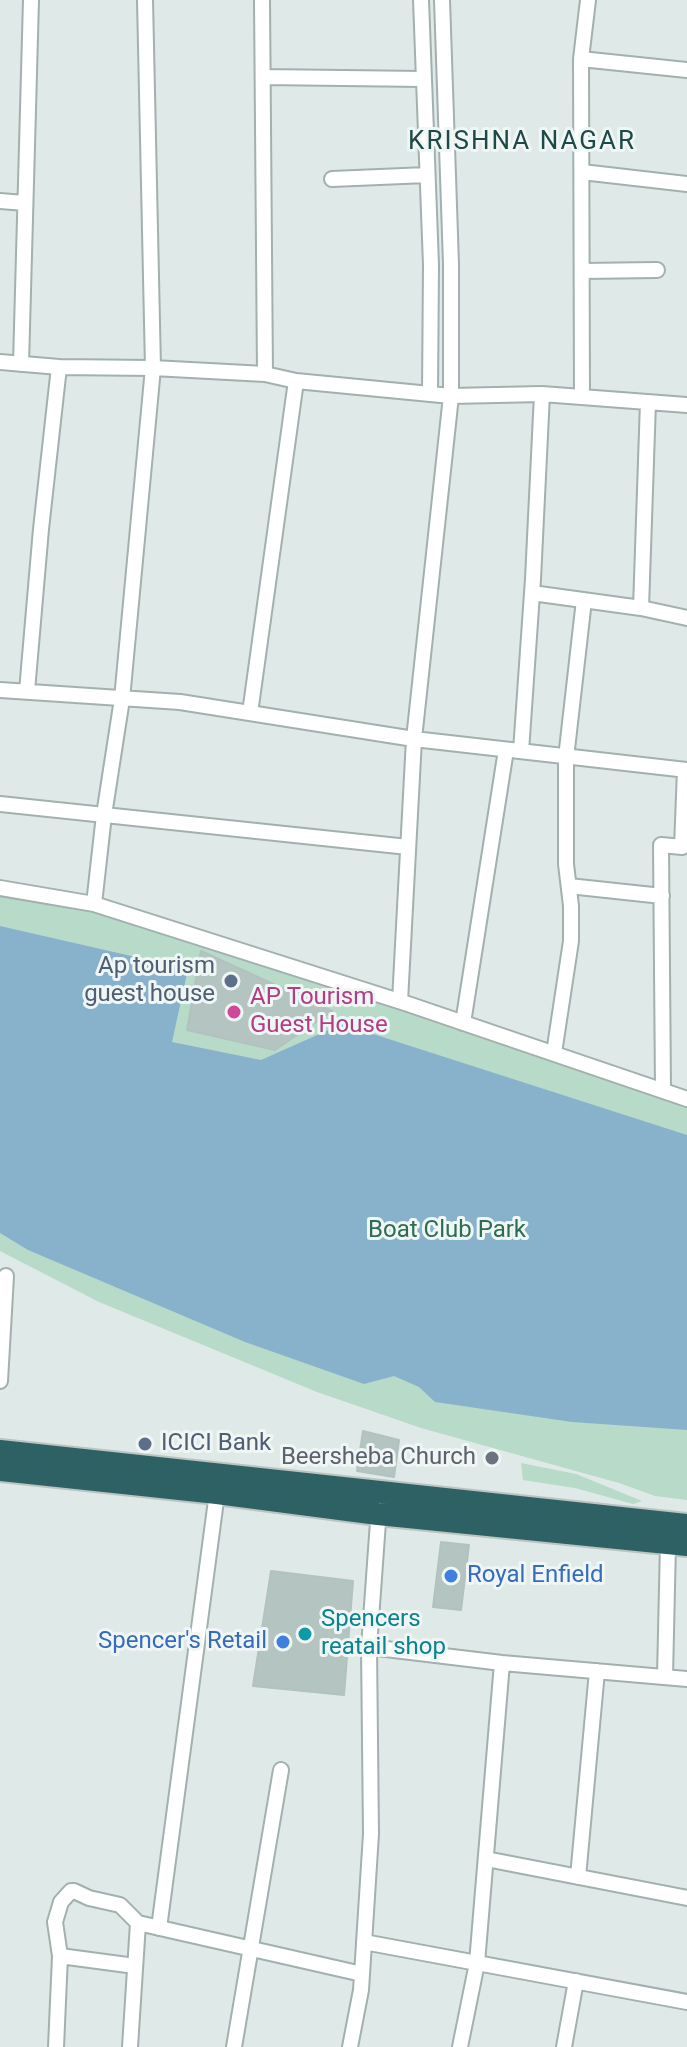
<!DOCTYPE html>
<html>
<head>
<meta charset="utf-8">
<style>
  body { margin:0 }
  canvas { display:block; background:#dfe9e7 }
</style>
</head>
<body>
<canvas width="687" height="2047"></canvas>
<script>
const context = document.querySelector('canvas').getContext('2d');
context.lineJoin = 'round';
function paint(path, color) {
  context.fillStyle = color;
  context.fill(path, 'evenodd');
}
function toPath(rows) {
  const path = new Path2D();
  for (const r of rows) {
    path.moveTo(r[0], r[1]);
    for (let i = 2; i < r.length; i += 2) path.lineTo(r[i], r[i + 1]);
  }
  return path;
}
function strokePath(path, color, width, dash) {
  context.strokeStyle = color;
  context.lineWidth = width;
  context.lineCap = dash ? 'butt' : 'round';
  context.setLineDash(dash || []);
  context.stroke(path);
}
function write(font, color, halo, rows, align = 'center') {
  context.font = font + ' Roboto,sans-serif';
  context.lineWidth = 6;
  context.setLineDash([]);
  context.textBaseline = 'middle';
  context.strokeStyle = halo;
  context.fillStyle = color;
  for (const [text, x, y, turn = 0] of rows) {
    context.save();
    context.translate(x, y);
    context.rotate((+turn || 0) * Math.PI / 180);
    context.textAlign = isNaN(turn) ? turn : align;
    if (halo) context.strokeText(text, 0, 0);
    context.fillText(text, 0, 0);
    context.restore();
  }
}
paint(toPath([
  [0,889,75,901,395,1007,687,1108,687,1500,655,1496,619,1483,421,1428,317,1392,99,1302,0,1251],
  [521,1463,576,1474,642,1501,633,1504,575,1488,523,1480]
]), '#b8dac9');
paint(toPath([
  [0,926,188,969,172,1042,261,1060,342,1024,687,1135,687,1430,572,1422,435,1402,419,1387,394,1376,364,1384,245,1342,28,1250,0,1233]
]), '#88b2cc');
const building = toPath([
  [201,951,332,1011,275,1050,187,1030,201,951],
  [363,1431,399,1440,394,1477,357,1471,363,1431],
  [441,1542,469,1545,461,1610,433,1607,441,1542],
  [271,1571,353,1581,344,1695,253,1686,271,1571]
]);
paint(building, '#b4c4c1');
strokePath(building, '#b1c2bf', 2);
const minor = toPath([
  [262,0,265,374],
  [421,0,431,265,430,394],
  [581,59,687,70],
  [263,77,423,79],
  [582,172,687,184],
  [332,179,427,175],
  [0,201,25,203],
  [582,271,657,270],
  [0,362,59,367,153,368,265,374,296,381,451,396,542,394,687,405],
  [21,364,31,0],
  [582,397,581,59,588,0],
  [648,402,641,608,687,618],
  [532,593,641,608],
  [0,690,180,702,414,739,687,770],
  [27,691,41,529,59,367],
  [250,713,296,381],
  [521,751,533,579,542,394],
  [0,804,408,847],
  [569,886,662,896],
  [0,888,94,904,405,1003,687,1099],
  [94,904,104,815,122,699,153,368,145,0],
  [400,1001,414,739,451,396,451,264,442,0],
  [463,1023,506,750],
  [554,1053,571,941,571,906,566,864,566,758,584,600],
  [663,1090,661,845,682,847,685,770],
  [0,1381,6,1276],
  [369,1647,502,1663,687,1679],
  [665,1677,668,1543],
  [486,1859,687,1898],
  [578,1877,597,1671],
  [159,1928,217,1493],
  [364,1942,687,2002],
  [60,1956,55,1922,61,1902,71,1891,74,1891,89,1898,120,1905,138,1923],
  [56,2047,60,1956,135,1966],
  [130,2047,138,1923,362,1974],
  [234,2047,281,1770],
  [350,2047,361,1990,371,1834,369,1647,379,1508],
  [460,2047,477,1963,502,1663],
  [564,2047,576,1981]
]);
const highway = toPath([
  [0,1451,687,1525],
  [0,1470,217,1493,378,1514,687,1545]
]);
strokePath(minor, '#a2b0af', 18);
strokePath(highway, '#bcc3c3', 26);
strokePath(minor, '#fff', 14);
strokePath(highway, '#2e6163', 22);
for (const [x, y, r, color] of [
  [231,981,8,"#5c6f8a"],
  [234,1012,8,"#d1479c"],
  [145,1444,8,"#5c6f8a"],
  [492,1458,8,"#6b7280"],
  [451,1576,8,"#3f7fe0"],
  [305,1634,8,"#0f9aa8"],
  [283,1642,8,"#3f7fe0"]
]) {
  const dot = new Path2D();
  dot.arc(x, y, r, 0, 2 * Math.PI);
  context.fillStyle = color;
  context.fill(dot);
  strokePath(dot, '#eff6f4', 3);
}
write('24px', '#4e5e75', '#eff6f4', [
  ["Ap tourism",215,967],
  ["guest house",215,995],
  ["ICICI Bank",161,1444,"left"]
], 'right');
write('24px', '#b23c85', '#eff6f4', [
  ["AP Tourism",250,998],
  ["Guest House",250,1026]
], 'left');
write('24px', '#2d6d55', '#eff6f4', [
  ["Boat Club Park",447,1231]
]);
write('24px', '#5b616d', '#eff6f4', [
  ["Beersheba Church",476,1458]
], 'right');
write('24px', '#366cbe', '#eff6f4', [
  ["Royal Enfield",467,1576],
  ["Spencer's Retail",267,1642,"right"]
], 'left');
write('24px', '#0d838f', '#eff6f4', [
  ["Spencers",321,1620],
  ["reatail shop",321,1648]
], 'left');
context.letterSpacing = '2px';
write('26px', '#1e4949', '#eff6f4', [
  ["KRISHNA NAGAR",522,142]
]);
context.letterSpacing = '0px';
</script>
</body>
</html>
